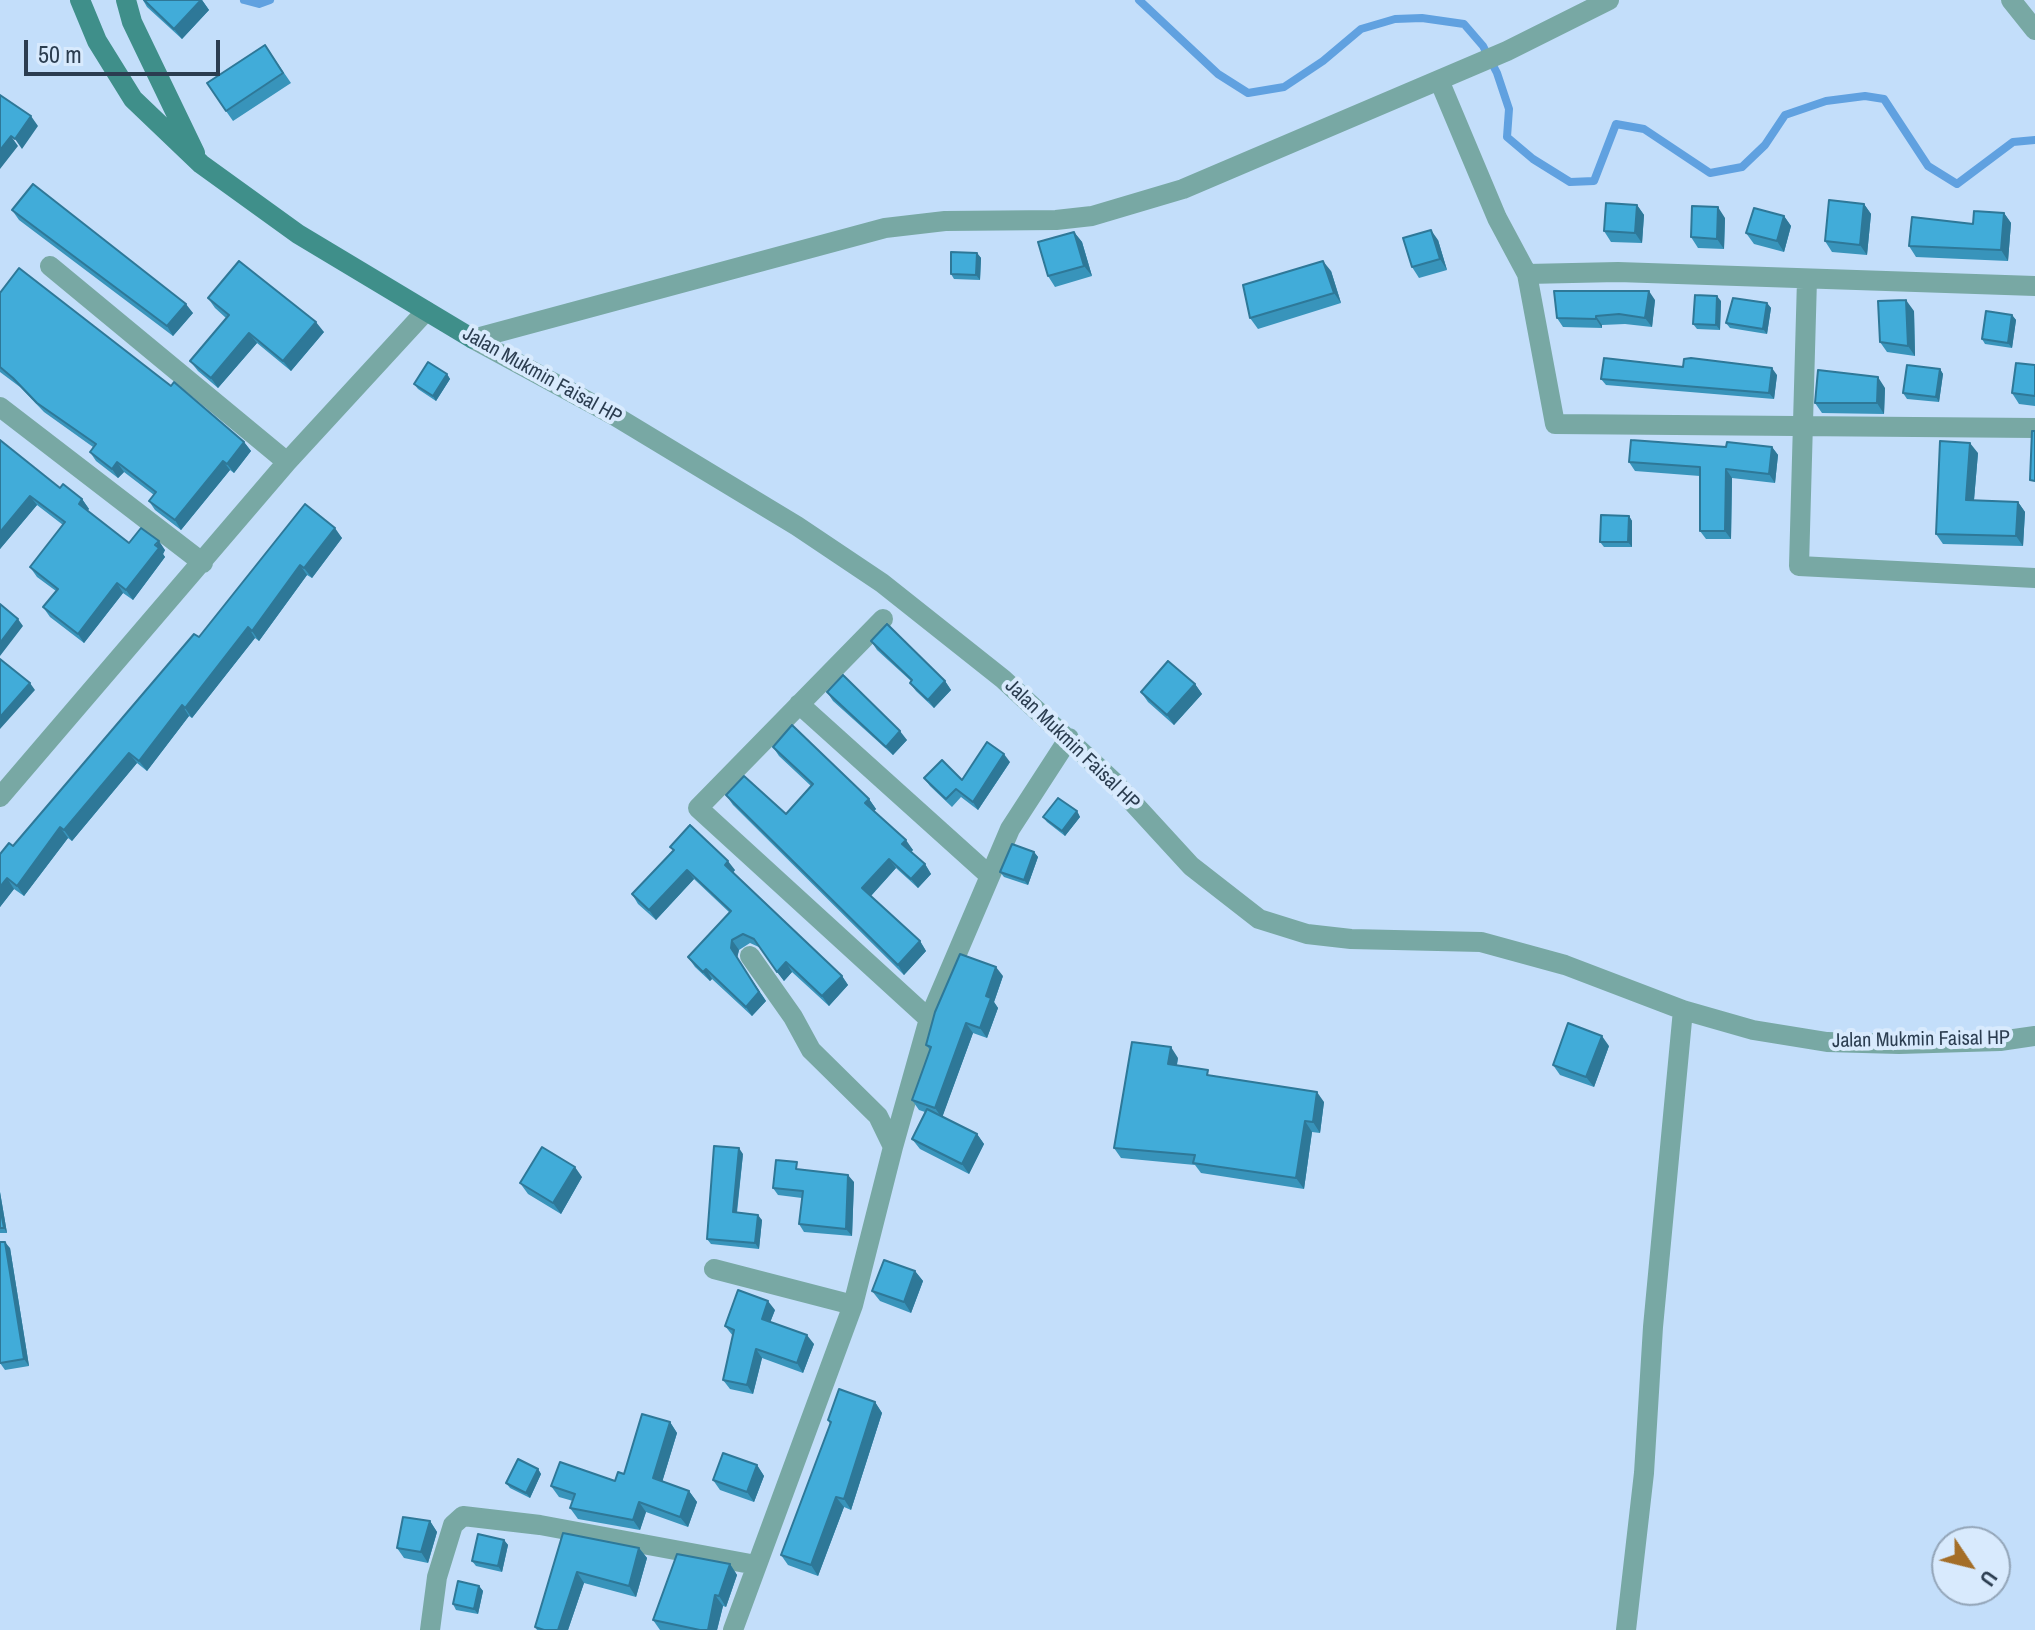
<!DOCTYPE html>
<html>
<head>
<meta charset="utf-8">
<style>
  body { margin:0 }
  #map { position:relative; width:2035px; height:1630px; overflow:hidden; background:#c3defa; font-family:"Archivo Narrow",sans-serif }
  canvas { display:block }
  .north { position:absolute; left:1931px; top:1526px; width:80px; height:80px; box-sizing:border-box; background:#d8eafd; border:2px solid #93a5b8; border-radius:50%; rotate:125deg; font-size:22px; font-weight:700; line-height:32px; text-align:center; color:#2b3d50 }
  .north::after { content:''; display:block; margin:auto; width:28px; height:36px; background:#a46e28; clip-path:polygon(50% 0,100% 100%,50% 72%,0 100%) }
  .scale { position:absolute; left:24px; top:40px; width:196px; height:36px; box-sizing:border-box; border:4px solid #2b3d50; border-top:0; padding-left:10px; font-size:24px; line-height:28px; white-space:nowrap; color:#2b3d50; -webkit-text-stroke:6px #d8eafd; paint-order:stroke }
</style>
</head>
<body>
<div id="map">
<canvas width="2035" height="1630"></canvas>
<div class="north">U</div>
<div class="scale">50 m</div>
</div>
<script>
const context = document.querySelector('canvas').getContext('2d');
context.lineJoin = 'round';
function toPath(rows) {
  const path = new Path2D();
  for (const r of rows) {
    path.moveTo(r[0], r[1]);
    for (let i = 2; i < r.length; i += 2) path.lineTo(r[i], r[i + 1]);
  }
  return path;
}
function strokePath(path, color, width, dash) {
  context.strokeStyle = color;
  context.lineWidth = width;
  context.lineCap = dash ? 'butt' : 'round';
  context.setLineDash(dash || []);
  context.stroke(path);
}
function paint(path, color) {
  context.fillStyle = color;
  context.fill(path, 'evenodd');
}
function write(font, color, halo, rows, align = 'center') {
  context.font = font + ' "Archivo Narrow",sans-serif';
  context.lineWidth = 8;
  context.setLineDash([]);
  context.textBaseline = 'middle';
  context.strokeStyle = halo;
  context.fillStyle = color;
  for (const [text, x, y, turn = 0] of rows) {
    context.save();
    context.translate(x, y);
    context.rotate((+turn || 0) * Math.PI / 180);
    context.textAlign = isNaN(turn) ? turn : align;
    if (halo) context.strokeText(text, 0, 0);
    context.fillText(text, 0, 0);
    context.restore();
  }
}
strokePath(toPath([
  [244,0,259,4,270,0],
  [1139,0,1218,74,1248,93,1284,87,1323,61,1361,29,1395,19,1422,18,1464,24,1483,46,1497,73,1509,109,1507,137,1533,159,1570,182,1594,181,1616,124,1644,129,1710,173,1742,167,1765,145,1785,115,1826,101,1865,96,1884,99,1928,166,1957,184,2013,142,2035,140]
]), '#60a1e0', 8);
strokePath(toPath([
  [2011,0,2035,30],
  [1439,80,1497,218,1527,274,1555,424,2035,428],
  [50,266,287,462],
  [1527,274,1618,272,2035,286],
  [1807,279,1799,566,2035,578],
  [473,339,615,416,797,526,882,583,1003,679,1113,781,1191,866,1259,919,1307,934,1351,939,1481,942,1565,965,1683,1010,1753,1030,1827,1042,1899,1044,2000,1041,2035,1036],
  [473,339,885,228,945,221,1056,220,1092,216,1183,189,1507,51,1609,0],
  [0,407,203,563],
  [883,619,698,808,929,1019],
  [799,704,990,876,929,1019,893,1147],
  [0,797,287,462,426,311],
  [990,876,1010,829,1069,738],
  [714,1269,853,1305],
  [430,1630,437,1577,453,1525,463,1516,540,1525,756,1565],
  [733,1630,853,1305,893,1147,878,1116,811,1050,793,1017,750,956],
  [1626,1630,1644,1473,1653,1327,1683,1010]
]), '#78a8a4', 20);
strokePath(toPath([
  [80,0,97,41,133,99,201,164,298,234,473,339],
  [126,0,132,22,195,153]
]), '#3f8f8a', 20);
paint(toPath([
  [143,0,202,0,209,10,182,39,147,7],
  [265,45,291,83,233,121,226,111],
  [1864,204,1871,214,1867,255,1832,252,1825,241],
  [1637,205,1644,215,1642,243,1611,242,1604,231],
  [12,210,193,313,173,336,19,220],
  [2004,213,2011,223,2008,261,1916,257,1909,246],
  [1784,216,1791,226,1784,252,1754,244,1746,233],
  [1725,218,1724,249,1698,248,1691,237],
  [1074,232,1082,242,1092,276,1055,287,1048,276],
  [1438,240,1447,270,1419,278,1412,267],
  [977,253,981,258,980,280,954,279,951,274],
  [1331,271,1341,303,1258,329,1250,318],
  [0,293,171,386,244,442,251,451,234,473,230,470,181,530,155,510,149,501,154,495,124,472,118,478,96,461,90,452,93,447,44,412,20,387,0,372],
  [208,298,324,332,291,371,257,343,218,388,198,371,190,361,226,318,215,308],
  [1655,300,1652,327,1625,324,1602,325,1602,328,1563,327,1557,318],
  [1721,301,1720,330,1697,329,1693,324],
  [1767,303,1771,308,1767,334,1730,328,1726,323],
  [1914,311,1915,356,1887,352,1880,342],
  [2012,315,2016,320,2012,348,1985,344,1982,339],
  [2035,365,2035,406,2019,404,2012,393],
  [1683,367,1777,375,1774,399,1606,385,1601,379],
  [1940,369,1943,374,1939,402,1907,399,1903,393],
  [447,374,450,379,436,401,418,389,414,384],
  [1885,388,1884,414,1822,413,1815,403],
  [0,440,60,488,82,499,89,509,87,511,129,543,165,550,163,554,165,557,133,600,123,593,84,643,50,617,43,607,56,591,37,577,30,567,63,525,37,505,0,549],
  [1726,447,1772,447,1778,455,1775,483,1732,478,1731,539,1706,539,1700,531,1700,476,1635,471,1629,462],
  [1978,453,1974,500,2018,502,2025,512,2023,546,1943,544,1936,534],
  [305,504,342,538,312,578,307,575,259,641,255,638,192,718,189,716,147,771,137,763,72,841,68,838,24,896,14,889,0,907,0,854,13,846,199,637],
  [1629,516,1632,521,1632,547,1604,547,1600,542],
  [871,641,945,681,951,690,934,708,916,691,910,683,911,681,877,650],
  [1195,684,1202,694,1174,725,1148,702,1141,692],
  [827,692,907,740,893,755,833,701],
  [773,747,869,799,876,809,874,811,913,850,911,852,925,864,931,874,918,888,896,868,871,896,920,941,926,951,904,975,733,805,726,795,786,814,811,786,779,756],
  [1010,762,978,810,961,797,952,807,930,786,924,778,962,780],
  [1077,811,1080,817,1065,836,1047,822,1043,817],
  [670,847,735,870,733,872,842,976,848,985,829,1006,792,972,784,981,761,948,750,943,739,950,737,958,766,1001,752,1016,712,979,710,981,695,967,688,957,730,913,694,879,656,920,638,904,632,894,673,850],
  [1034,852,1038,857,1028,885,1004,877,1000,872],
  [1003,976,994,1002,998,1008,987,1038,973,1033,942,1117,977,1134,984,1144,969,1174,920,1149,912,1139,925,1112,919,1110,912,1100,930,1050,926,1045],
  [1609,1046,1594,1087,1560,1075,1553,1065],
  [1178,1058,1177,1065,1212,1076,1324,1102,1320,1133,1312,1132,1304,1189,1201,1173,1195,1165,1121,1158,1114,1148],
  [743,1154,737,1213,762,1220,759,1249,711,1244,707,1239],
  [802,1169,854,1182,852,1236,804,1232,799,1224,802,1198,778,1195,773,1188],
  [582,1177,561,1214,528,1194,520,1183],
  [0,1192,7,1233,0,1233],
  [10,1248,29,1366,5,1370,0,1363],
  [915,1271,923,1281,911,1313,880,1301,872,1291],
  [775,1310,770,1322,814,1344,803,1373,762,1358,753,1394,730,1389,723,1380,733,1336,725,1326],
  [875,1402,882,1413,851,1510,844,1507,818,1576,788,1565,781,1555,830,1424,828,1420],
  [670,1422,677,1433,662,1482,689,1491,697,1502,688,1527,646,1512,640,1530,578,1519,570,1508,573,1501,559,1497,551,1486,615,1481,624,1474],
  [757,1465,764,1476,754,1502,720,1490,713,1480],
  [538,1469,541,1474,530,1498,510,1488,506,1483],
  [430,1521,437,1532,428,1563,404,1558,397,1548],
  [563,1533,639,1548,647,1558,636,1597,584,1583,568,1630,537,1630,535,1627],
  [504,1540,508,1545,502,1572,476,1566,472,1561],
  [730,1564,737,1575,726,1607,723,1606,717,1630,660,1630,653,1620],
  [479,1586,483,1591,478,1614,456,1610,453,1604]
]), '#3894bb');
paint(toPath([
  [202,0,209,10,182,39,174,29],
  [31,116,38,126,22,149,15,139],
  [11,136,18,146,0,169,0,150],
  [1864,204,1871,214,1867,255,1860,245],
  [1637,205,1644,215,1642,243,1635,233],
  [1718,207,1725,218,1724,249,1717,239],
  [2004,213,2011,223,2008,261,2001,250],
  [1784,216,1791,226,1784,252,1777,241],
  [1431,230,1438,240,1447,270,1440,259],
  [1074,232,1082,242,1092,276,1084,266],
  [977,253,981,258,980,280,976,275],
  [1323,261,1331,271,1341,303,1334,293],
  [1649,291,1655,300,1652,327,1645,318],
  [1717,296,1721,301,1720,330,1716,325],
  [1906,300,1914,311,1915,356,1908,346],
  [1767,303,1771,308,1767,334,1763,329],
  [186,304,193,313,173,336,167,326],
  [2012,315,2016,320,2012,348,2008,343],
  [1596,316,1602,325,1602,328,1596,319],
  [316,322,324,332,291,371,283,361],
  [249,333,257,343,218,388,211,378],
  [1772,368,1777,375,1774,399,1769,393],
  [1940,369,1943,374,1939,402,1936,397],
  [447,374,450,379,436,401,433,396],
  [1878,377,1885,388,1884,414,1877,403],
  [244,442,251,451,234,473,227,464],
  [1970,443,1978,453,1973,511,1966,500],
  [1772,447,1778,455,1775,483,1769,474],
  [223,461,230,470,181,530,175,520],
  [117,462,124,472,118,478,112,469],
  [1726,469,1732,478,1731,539,1725,531],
  [30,496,37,505,0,549,0,532],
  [82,499,89,509,85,513,79,504],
  [2018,502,2025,512,2023,546,2016,536],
  [1629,516,1632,521,1632,547,1628,542],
  [335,528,342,538,312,578,304,568],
  [159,541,165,550,163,554,165,557,133,600,126,590],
  [300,565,307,575,259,641,252,631],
  [117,583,123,593,84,643,78,634],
  [18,619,23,626,0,656,0,643],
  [248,627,255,638,192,718,185,708],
  [945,681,951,690,934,708,928,700],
  [30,683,35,690,0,729,0,717],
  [1195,684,1202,694,1174,725,1167,715],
  [182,705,189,716,147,771,139,761],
  [900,731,907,740,893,755,886,747],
  [129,753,137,763,72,841,64,830],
  [1004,754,1010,762,978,810,973,802],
  [869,799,876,809,872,813,865,803],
  [1077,811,1080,817,1065,836,1062,831],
  [60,827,68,838,24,896,17,886],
  [906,840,913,850,909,854,902,844],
  [1034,852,1038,857,1028,885,1024,880],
  [889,859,896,868,869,898,862,888],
  [728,861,735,870,732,874,725,865],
  [925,864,931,874,918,888,911,879],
  [687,870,694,879,656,920,649,910],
  [7,878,14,889,0,907,0,887],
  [732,940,739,950,737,958,766,1001,752,1016,746,1007,731,948],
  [920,941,926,951,904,975,898,965],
  [786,962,792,972,784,981,777,972],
  [996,967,1003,976,994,1002,998,1008,987,1038,980,1028,986,996],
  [706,969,712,979,710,981,703,972],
  [842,976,848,985,829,1006,822,996],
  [966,1023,973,1033,942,1118,935,1108],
  [1602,1036,1609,1046,1594,1087,1586,1077],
  [1171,1047,1178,1058,1175,1074,1168,1064],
  [1317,1092,1324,1102,1320,1133,1313,1122],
  [1305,1121,1312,1132,1304,1189,1296,1178],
  [977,1134,984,1144,969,1174,962,1164],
  [739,1148,743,1154,736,1217,733,1212],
  [575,1167,582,1177,561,1214,553,1203],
  [848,1175,854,1182,852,1236,846,1229],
  [0,1192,7,1233,4,1228,0,1207],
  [758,1215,762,1220,759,1249,755,1243],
  [5,1242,10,1248,29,1366,24,1359],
  [915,1271,923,1281,911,1313,904,1302],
  [768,1301,775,1310,768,1328,762,1319],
  [807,1335,814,1344,803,1373,797,1363],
  [756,1349,762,1358,753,1394,747,1385],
  [875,1402,882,1413,851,1510,844,1499],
  [670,1422,677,1433,660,1489,653,1478],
  [757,1465,764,1476,754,1502,747,1492],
  [538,1469,541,1474,530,1498,526,1493],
  [689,1491,697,1502,688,1527,680,1517],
  [836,1497,844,1507,818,1576,811,1565],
  [639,1502,646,1512,640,1530,633,1520],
  [430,1521,437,1532,428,1563,421,1552],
  [504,1540,508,1545,502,1572,498,1566],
  [639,1548,647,1558,636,1597,629,1586],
  [730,1564,737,1575,726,1607,719,1596],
  [577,1572,584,1583,568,1630,558,1630],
  [479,1586,483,1591,478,1614,474,1609],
  [715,1595,723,1606,717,1630,708,1630]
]), '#2e7898');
const building = toPath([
  [144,0,201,0,174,29,144,0],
  [265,45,283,73,226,111,207,83,265,45],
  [0,95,31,116,15,139,11,136,0,150,0,95],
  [33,184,186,304,167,326,12,210,33,184],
  [1829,200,1864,204,1860,245,1825,241,1829,200],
  [1606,203,1637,205,1635,233,1604,231,1606,203],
  [1692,206,1718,207,1717,239,1691,237,1692,206],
  [1754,208,1784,216,1777,241,1746,233,1754,208],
  [1974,211,2004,213,2001,250,1909,246,1912,217,1973,224,1974,211],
  [1431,230,1440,259,1412,267,1403,238,1431,230],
  [1074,232,1084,266,1048,276,1038,242,1074,232],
  [951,252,977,253,976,275,951,274,951,252],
  [239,261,316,322,283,361,249,333,211,378,190,361,229,315,208,298,239,261],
  [1323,261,1334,293,1250,318,1243,285,1323,261],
  [19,268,171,386,174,382,244,442,227,464,223,461,175,520,149,501,156,492,117,462,112,469,90,452,96,444,37,403,13,378,0,367,0,293,19,268],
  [1554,291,1649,291,1645,318,1619,314,1596,316,1596,319,1557,318,1554,291],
  [1695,295,1717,296,1716,325,1693,324,1695,295],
  [1733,298,1767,303,1763,329,1726,323,1733,298],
  [1906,300,1908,346,1880,342,1878,301,1906,300],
  [1986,311,2012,315,2008,343,1982,339,1986,311],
  [1604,358,1683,367,1684,359,1691,358,1772,368,1769,393,1601,379,1604,358],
  [428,362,447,374,433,396,414,384,428,362],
  [2016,363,2035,365,2035,396,2012,393,2016,363],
  [1907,365,1940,369,1936,397,1903,393,1907,365],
  [1818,370,1878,377,1877,403,1815,403,1818,370],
  [2032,431,2035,431,2035,481,2030,480,2032,431],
  [0,440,60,488,63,484,82,499,79,504,129,543,141,528,159,541,155,545,159,548,126,590,117,583,78,634,43,607,58,589,30,567,65,522,30,496,0,532,0,440],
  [1631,440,1726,447,1727,442,1772,447,1769,474,1726,469,1725,531,1700,531,1700,467,1629,462,1631,440],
  [1940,441,1970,443,1966,500,2018,502,2016,536,1936,534,1940,441],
  [305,504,335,528,304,568,300,565,252,631,248,627,185,708,182,705,139,761,129,753,64,830,60,827,17,886,7,878,0,887,0,854,9,843,13,846,194,634,199,637,305,504],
  [1601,515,1629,516,1628,542,1600,542,1601,515],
  [0,604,18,619,0,643,0,604],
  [887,624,945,681,928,700,910,683,912,680,871,641,887,624],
  [0,659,30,683,0,717,0,659],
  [1168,661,1195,684,1167,715,1141,692,1168,661],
  [843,675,900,731,886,747,827,692,843,675],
  [792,725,869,799,865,803,906,840,902,844,925,864,911,879,889,859,862,888,920,941,898,965,726,795,744,776,786,814,813,784,773,747,792,725],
  [987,742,1004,754,973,802,956,789,946,799,924,778,942,760,962,780,987,742],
  [1058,798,1077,811,1062,831,1043,817,1058,798],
  [690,825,728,861,725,865,842,976,822,996,786,962,777,972,754,939,743,934,732,940,731,948,759,992,746,1007,706,969,703,972,688,957,731,911,687,870,649,910,632,894,674,850,670,847,690,825],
  [1012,844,1034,852,1024,880,1000,872,1012,844],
  [960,954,996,967,986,996,991,998,980,1028,966,1023,935,1108,912,1100,931,1047,926,1045,935,1012,960,954],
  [1568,1023,1602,1036,1586,1077,1553,1065,1568,1023],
  [1132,1042,1171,1047,1168,1064,1208,1070,1207,1075,1317,1092,1313,1122,1305,1121,1296,1178,1193,1163,1195,1155,1114,1148,1132,1042],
  [927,1109,977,1134,962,1164,912,1139,927,1109],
  [714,1146,739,1148,733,1212,758,1215,755,1243,707,1239,714,1146],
  [542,1147,575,1167,553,1203,520,1183,542,1147],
  [776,1160,797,1162,796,1169,848,1175,846,1229,799,1224,803,1191,773,1188,776,1160],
  [0,1207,4,1228,0,1228,0,1207],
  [0,1242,5,1242,24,1359,0,1363,0,1242],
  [884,1260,915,1271,904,1302,872,1291,884,1260],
  [738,1290,768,1301,762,1319,807,1335,797,1363,756,1349,747,1385,723,1380,734,1330,725,1326,738,1290],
  [839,1389,875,1402,844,1499,836,1497,811,1565,781,1555,831,1422,828,1420,839,1389],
  [642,1414,670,1422,653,1478,689,1491,680,1517,639,1502,633,1520,570,1508,575,1494,551,1486,560,1462,615,1481,618,1472,624,1474,642,1414],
  [723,1453,757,1465,747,1492,713,1480,723,1453],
  [518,1459,538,1469,526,1493,506,1483,518,1459],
  [403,1517,430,1521,421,1552,397,1548,403,1517],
  [563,1533,639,1548,629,1586,577,1572,558,1630,544,1630,535,1627,563,1533],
  [478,1534,504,1540,498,1566,472,1561,478,1534],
  [677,1554,730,1564,719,1596,715,1595,708,1630,700,1630,653,1620,677,1554],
  [458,1581,479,1586,474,1609,453,1604,458,1581]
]);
paint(building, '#41acd9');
strokePath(building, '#2e7898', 2);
write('20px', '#2b3d50', '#d8eafd', [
  ["Jalan Mukmin Faisal HP",542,376,29],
  ["Jalan Mukmin Faisal HP",1072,745,44],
  ["Jalan Mukmin Faisal HP",1921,1040,-1]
]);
</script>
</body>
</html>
